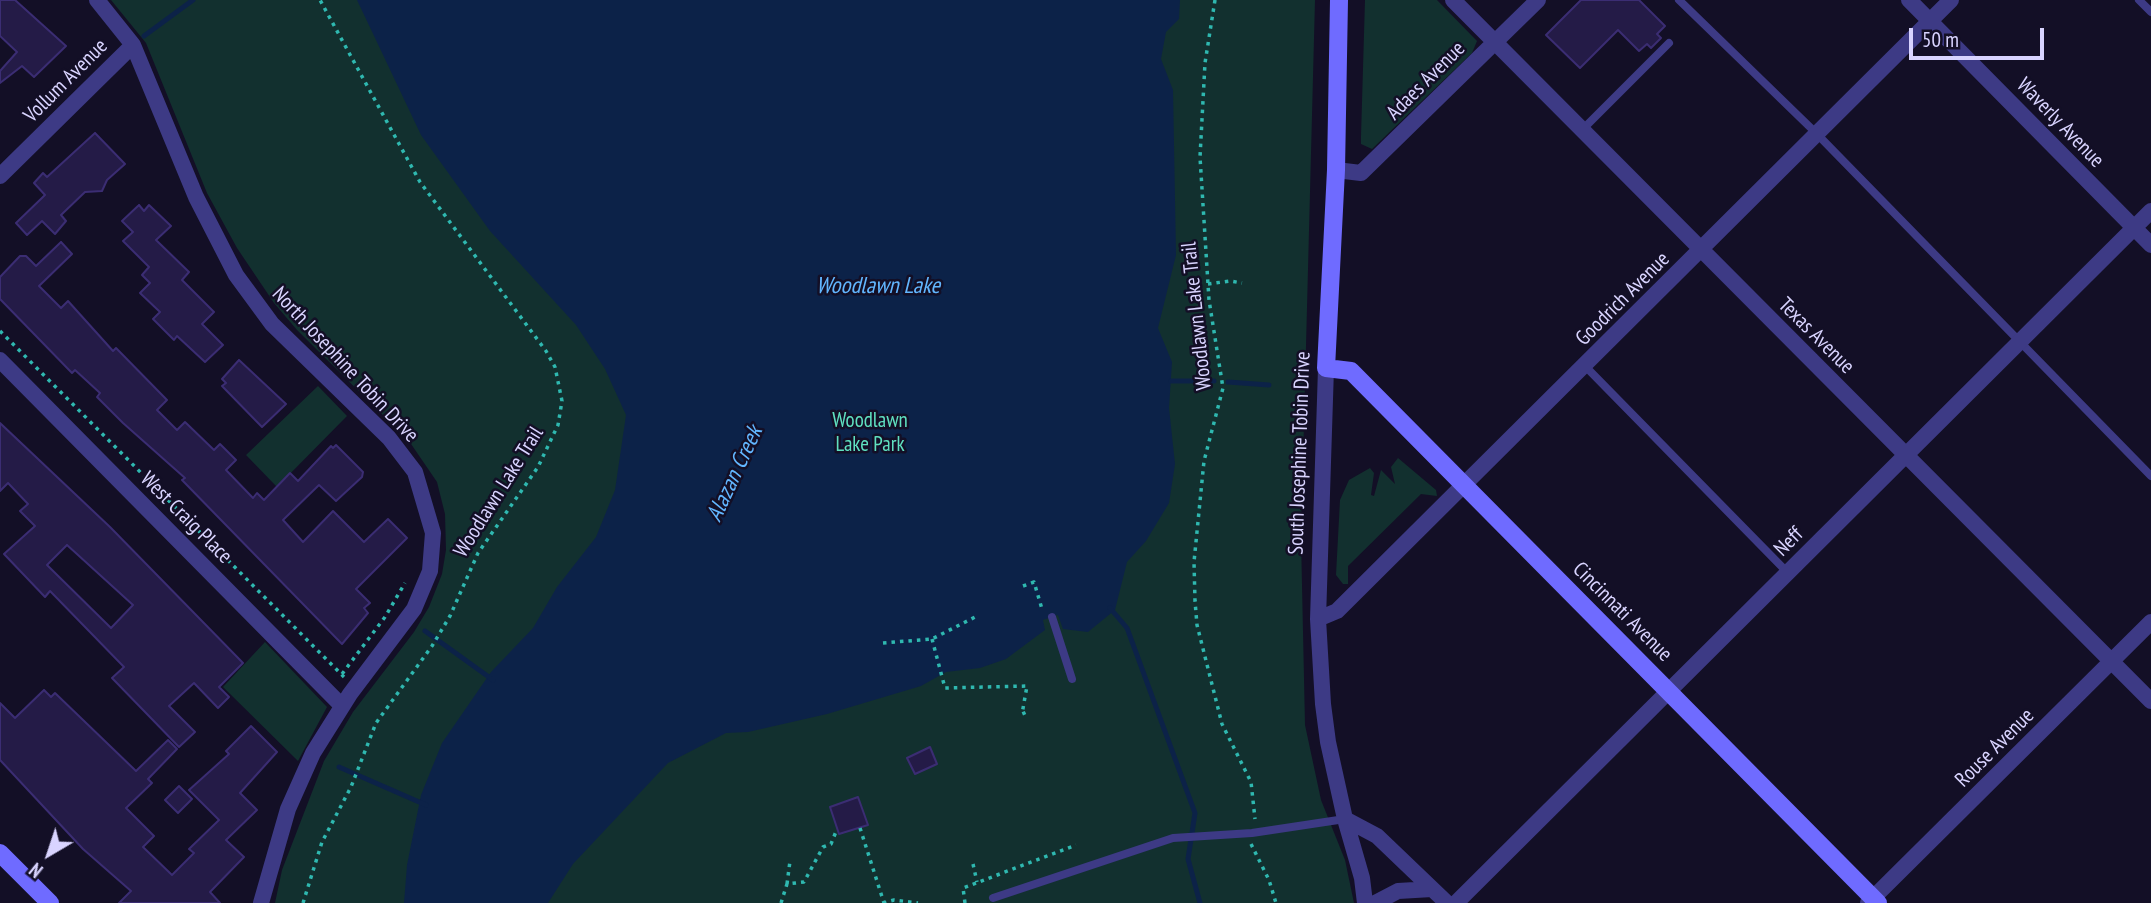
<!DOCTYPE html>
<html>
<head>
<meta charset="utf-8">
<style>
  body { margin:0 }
  #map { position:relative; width:2151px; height:903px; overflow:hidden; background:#130f26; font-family:"PT Sans Narrow",sans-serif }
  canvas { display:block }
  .north { position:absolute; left:14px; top:819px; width:70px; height:70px; -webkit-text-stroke:5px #130f26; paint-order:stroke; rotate:219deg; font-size:19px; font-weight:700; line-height:28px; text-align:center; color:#d9d4ff }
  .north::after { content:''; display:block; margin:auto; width:24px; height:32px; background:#d9d4ff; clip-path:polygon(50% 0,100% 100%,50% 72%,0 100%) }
  .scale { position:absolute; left:1909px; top:28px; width:135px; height:32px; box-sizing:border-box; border:4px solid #d9d4ff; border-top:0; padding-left:9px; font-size:21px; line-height:24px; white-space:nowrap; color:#d9d4ff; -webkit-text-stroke:5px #130f26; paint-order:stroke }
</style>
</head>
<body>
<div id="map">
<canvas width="2151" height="903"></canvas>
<div class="north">N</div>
<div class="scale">50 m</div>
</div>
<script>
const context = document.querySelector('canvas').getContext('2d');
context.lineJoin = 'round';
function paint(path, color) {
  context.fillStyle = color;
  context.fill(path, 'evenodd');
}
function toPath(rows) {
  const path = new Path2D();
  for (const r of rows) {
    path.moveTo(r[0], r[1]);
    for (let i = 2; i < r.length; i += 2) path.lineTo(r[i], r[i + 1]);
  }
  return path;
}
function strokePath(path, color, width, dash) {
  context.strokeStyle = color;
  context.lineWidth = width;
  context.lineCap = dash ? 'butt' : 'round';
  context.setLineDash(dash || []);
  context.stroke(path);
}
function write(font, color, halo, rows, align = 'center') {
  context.font = font + ' "PT Sans Narrow",sans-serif';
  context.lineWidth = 5;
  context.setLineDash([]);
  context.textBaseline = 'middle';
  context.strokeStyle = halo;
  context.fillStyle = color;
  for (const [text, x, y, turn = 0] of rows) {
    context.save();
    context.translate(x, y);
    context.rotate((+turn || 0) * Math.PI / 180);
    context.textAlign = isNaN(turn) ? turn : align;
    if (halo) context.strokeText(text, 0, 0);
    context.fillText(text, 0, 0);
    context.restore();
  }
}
paint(toPath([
  [111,0,1315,0,1301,538,1305,725,1321,800,1345,860,1354,903,275,903,282,870,324,761,353,712,414,632,429,607,442,574,446,550,445,514,437,482,409,441,297,330,274,303,237,248,207,193,146,43],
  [1365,0,1437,0,1477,41,1472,53,1372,149,1361,144,1361,136],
  [318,386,347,416,277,487,246,455],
  [1398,458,1436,490,1437,496,1421,494,1348,566,1348,584,1343,584,1336,575,1340,500,1349,480,1370,468,1374,473,1371,495,1374,496,1381,470,1395,484,1391,467],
  [265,642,327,707,298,761,223,687]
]), '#12302f');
paint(toPath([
  [357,0,1180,0,1179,19,1166,32,1161,59,1173,90,1176,255,1158,328,1172,362,1169,408,1175,464,1169,503,1146,541,1127,562,1115,610,1088,632,1063,629,1058,615,1043,620,1045,630,1006,659,980,668,946,672,921,686,827,714,748,732,726,733,668,763,573,864,548,903,404,903,407,865,421,795,442,743,491,672,533,628,557,587,596,537,615,490,626,415,605,369,576,325,490,231,421,135]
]), '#0c2248');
strokePath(toPath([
  [144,36,193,0],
  [1171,381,1214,381],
  [1228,382,1269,385],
  [1110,608,1127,628,1195,813,1188,859,1200,903],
  [425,631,493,680],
  [339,767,426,805]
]), '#0c2248', 5);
const building = toPath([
  [0,0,15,0,66,46,34,77,22,66,0,83,0,71,17,52,0,36,0,0],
  [1581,0,1639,0,1665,26,1657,34,1661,38,1651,48,1647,44,1639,51,1618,30,1580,68,1546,35,1581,0],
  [95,133,125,164,107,180,102,191,85,192,61,215,66,221,55,234,42,221,27,235,16,223,45,195,34,183,43,173,47,177,95,133],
  [139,205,144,211,149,205,171,226,156,240,189,272,182,280,214,312,202,324,223,345,205,362,177,336,174,340,153,319,160,312,140,293,150,283,142,275,149,267,123,241,133,232,122,221,139,205],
  [61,242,72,254,39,286,61,308,68,301,113,351,116,348,167,400,157,410,177,430,185,422,214,450,220,444,236,460,226,470,253,498,257,493,264,500,290,473,298,481,331,446,333,448,336,445,363,472,362,477,336,501,319,485,283,520,303,542,333,511,364,542,388,519,407,538,356,589,370,603,364,608,368,613,342,644,182,480,185,478,123,423,97,397,100,393,75,370,72,373,0,299,0,277,20,256,26,256,36,266,61,242],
  [239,360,286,404,262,427,222,386,226,383,222,379,239,360],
  [0,423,110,527,243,663,219,687,229,697,218,708,194,683,169,706,195,732,179,747,112,678,124,667,50,591,45,597,4,554,35,526,20,511,28,504,8,483,0,491,0,423],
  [67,545,133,605,111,628,47,565,67,545],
  [44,690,51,697,55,693,136,771,168,740,177,749,148,779,152,783,126,808,154,836,143,847,172,875,194,853,189,849,219,820,189,790,229,754,226,751,251,726,277,752,240,793,257,810,226,840,244,857,210,892,220,903,119,903,131,891,83,849,0,760,0,703,15,718,44,690],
  [930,747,937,764,915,774,907,758,930,747],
  [179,786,192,799,178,813,165,800,179,786],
  [858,797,868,825,839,834,830,807,858,797]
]);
paint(building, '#241b47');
strokePath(building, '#3b2d73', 2);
strokePath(toPath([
  [1215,0,1205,63,1200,157,1209,300,1223,388,1204,461,1194,562,1195,601,1197,625,1222,724,1251,782,1255,819],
  [1208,284,1230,281,1242,283],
  [0,331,344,677],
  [1023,586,1034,582,1042,609],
  [932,639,945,688,1027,686,1022,714,1029,711],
  [883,643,932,639,977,616],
  [342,674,385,617,405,583],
  [860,828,884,903],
  [1251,844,1269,880,1276,903],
  [973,864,977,882],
  [787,884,790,861],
  [303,903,322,842,351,787,376,723,432,646,450,616,478,553,538,467,558,425,562,401,555,367,546,351,420,182,320,0],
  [781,903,787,884,804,882,823,847,831,844,837,829],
  [883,903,894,900,918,903],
  [965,903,963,888,1076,845]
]), '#2fb8b0', 3.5, [3.5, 5]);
strokePath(toPath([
  [1679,0,1815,132,2151,476],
  [2139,0,2151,12],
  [1582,130,1669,43],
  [1585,366,1788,573],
  [1052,617,1072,679],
  [993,898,1173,838,1252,833,1345,819]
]), '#3d3a85', 8);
strokePath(toPath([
  [97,0,133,45,196,197,236,275,272,324,389,438,415,472,433,533,430,571,414,609,350,694,313,753,288,809,261,903],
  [1453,0,2151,701],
  [1909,0,2151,245],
  [1336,170,1361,173,1538,0],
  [0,176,133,45],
  [0,360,342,706],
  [1326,368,1318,619,1323,704,1328,742,1345,819,1362,878,1365,903],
  [1318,619,1337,611,1951,0],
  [1345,819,1377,836,1447,903],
  [1375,903,1398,891,1432,889],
  [1456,903,2151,211],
  [1868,903,2151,622]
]), '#3d3a85', 16);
strokePath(toPath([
  [1339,0,1336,170,1326,368,1351,371,1878,903],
  [0,853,50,903]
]), '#6f6bff', 18);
write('21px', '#d9d4ff', '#130f26', [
  ["Vollum Avenue",66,81,-45],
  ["Adaes Avenue",1426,81,-45],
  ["Waverly Avenue",2060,123,46],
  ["Goodrich Avenue",1623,299,-45],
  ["Woodlawn Lake Trail",1197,316,-96],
  ["Texas Avenue",1816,336,45],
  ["North Josephine Tobin Drive",345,365,47],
  ["South Josephine Tobin Drive",1300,453,-88],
  ["Woodlawn Lake Trail",499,492,-58],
  ["West Craig Place",186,518,45],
  ["Neff",1789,542,-45],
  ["Cincinnati Avenue",1622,612,45],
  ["Rouse Avenue",1995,748,-45]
]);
write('21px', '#5fe0c0', '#130f26', [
  ["Woodlawn",870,421],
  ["Lake Park",870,445]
]);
write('italic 23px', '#62b6ff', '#130f26', [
  ["Woodlawn Lake",878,286],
  ["Alazan Creek",735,474,-65]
]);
</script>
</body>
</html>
